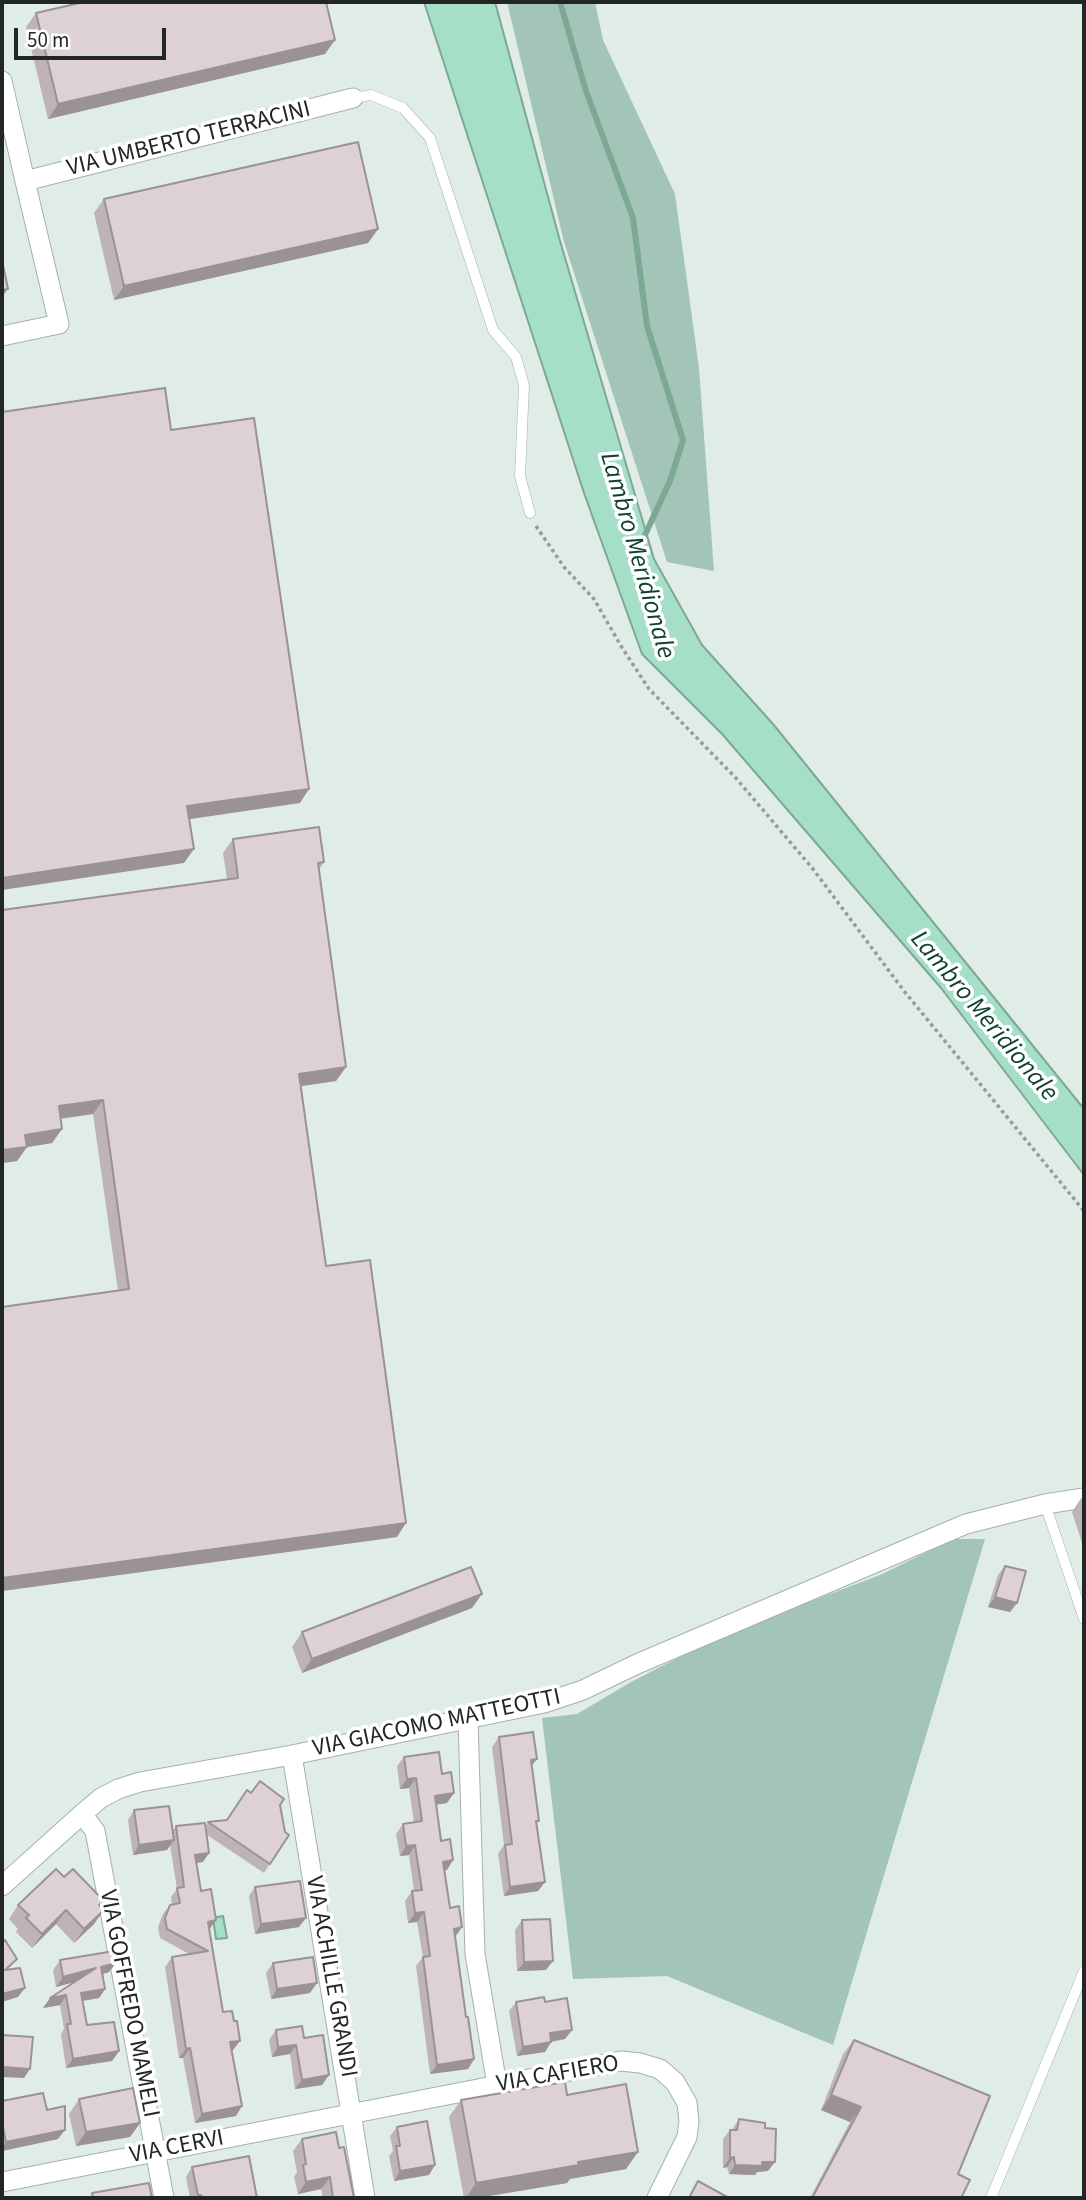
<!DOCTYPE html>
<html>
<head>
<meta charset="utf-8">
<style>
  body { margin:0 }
  #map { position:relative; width:1086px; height:2200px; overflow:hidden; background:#e0ece6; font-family:"Source Sans 3",sans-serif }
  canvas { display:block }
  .frame { position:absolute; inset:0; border:4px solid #222725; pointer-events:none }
  .scale { position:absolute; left:14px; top:28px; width:152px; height:32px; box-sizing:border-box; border:4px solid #222725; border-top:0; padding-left:9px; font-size:21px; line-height:24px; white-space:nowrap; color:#222725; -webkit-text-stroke:5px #fff; paint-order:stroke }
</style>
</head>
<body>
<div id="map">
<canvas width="1086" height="2200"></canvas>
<div class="frame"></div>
<div class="scale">50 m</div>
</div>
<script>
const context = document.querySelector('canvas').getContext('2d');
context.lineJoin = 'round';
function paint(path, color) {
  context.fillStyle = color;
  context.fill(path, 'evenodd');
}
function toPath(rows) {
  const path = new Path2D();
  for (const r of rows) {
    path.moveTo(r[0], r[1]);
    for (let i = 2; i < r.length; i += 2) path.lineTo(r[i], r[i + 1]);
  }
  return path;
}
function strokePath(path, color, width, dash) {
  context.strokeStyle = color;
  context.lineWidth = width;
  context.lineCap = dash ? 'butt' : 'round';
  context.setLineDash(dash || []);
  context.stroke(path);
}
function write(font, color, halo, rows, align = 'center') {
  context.font = font + ' "Source Sans 3",sans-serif';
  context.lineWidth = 7;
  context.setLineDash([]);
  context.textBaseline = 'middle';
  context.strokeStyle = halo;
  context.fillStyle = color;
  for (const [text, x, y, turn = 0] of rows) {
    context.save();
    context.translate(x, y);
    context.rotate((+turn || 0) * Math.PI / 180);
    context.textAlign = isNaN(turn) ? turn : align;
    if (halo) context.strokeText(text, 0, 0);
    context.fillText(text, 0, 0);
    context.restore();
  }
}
paint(toPath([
  [507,2,595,2,603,40,675,194,699,368,714,571,667,562,564,242],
  [954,1539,985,1539,833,2045,667,1976,573,1979,542,1718,577,1714,631,1682,724,1634,880,1575]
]), '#a3c5b7');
const water = toPath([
  [424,2,495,2,560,241,654,559,702,645,773,724,1084,1109,1084,1175,941,988,723,735,642,654,584,493,424,2],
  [223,1916,227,1938,216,1939,213,1918,223,1916]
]);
paint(water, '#a5dfc7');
strokePath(water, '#7ea896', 2);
strokePath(toPath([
  [560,2,586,91,633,218,647,326,683,440,670,481,644,537]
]), '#7ea896', 6);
const lane = toPath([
  [353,98,371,95,403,108,430,138,493,330,516,357,524,385,520,476,530,513],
  [1045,1504,1084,1619],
  [991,2198,1084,1971]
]);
const street = toPath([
  [2,81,25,181],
  [2,336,59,324,25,181,353,98],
  [468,1720,475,1954,497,2085],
  [292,1755,365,2198],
  [82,1814,95,1831,164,2198],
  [2,1886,82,1814,101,1798,118,1789,140,1782,292,1755,544,1703,583,1690,637,1664,966,1524,1045,1504,1084,1498],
  [2,2182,621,2061,640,2063,660,2069,675,2082,687,2103,689,2121,687,2137,657,2198]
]);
strokePath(lane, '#a6b1ac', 11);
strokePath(street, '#a6b1ac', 21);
strokePath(toPath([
  [536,526,564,567,594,599,621,646,649,689,735,777,813,869,904,991,1084,1211]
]), '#949d99', 3.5, [3.5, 3.5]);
strokePath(lane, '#fff', 10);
strokePath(street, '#fff', 19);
paint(toPath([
  [36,13,325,54,48,119,26,27],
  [104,199,378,229,368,243,114,300,94,213],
  [233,839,324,862,319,870,346,1067,336,1081,301,1086,326,1266,397,1537,2,1591,2,1307,118,1291,93,1114,61,1119,62,1129,52,1143,27,1147,17,1161,2,1163,2,910,227,879,223,853],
  [1081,1498,1084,1498,1084,1543,1082,1543,1072,1512],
  [1005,1566,1017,1603,1010,1612,988,1607,998,1575],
  [472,1608,302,1673,292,1647,302,1632],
  [499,1737,532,1767,539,1821,536,1825,545,1882,538,1891,504,1896,498,1854,504,1845,492,1747],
  [404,1757,447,1803,436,1804,447,1870,445,1870,450,1908,462,1927,455,1937,466,2017,474,2059,468,2069,430,2074,416,1966,423,1957,417,1922,408,1923,405,1901,412,1891,414,1891,409,1855,400,1856,396,1834,403,1824,414,1823,409,1788,400,1789,397,1766],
  [251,1793,280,1805,285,1832,289,1835,264,1873,207,1835,203,1862,196,1863,209,1930,223,2012,234,2021,240,2041,233,2050,232,2050,236,2116,195,2123,183,2058,179,2058,165,1967,172,1957,189,1954,160,1938,158,1927,163,1914,170,1905,172,1904,171,1897,177,1889,170,1845,167,1850,133,1855,128,1820,134,1810,172,1831,176,1826,206,1826,208,1822,227,1820],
  [64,1877,100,1906,94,1924,74,1943,56,1924,32,1948,16,1932,18,1929,9,1919,18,1905],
  [255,1887,299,1927,255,1934,249,1896],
  [522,1920,546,1970,517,1971,515,1930],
  [60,1960,116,1963,109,1972,103,1974,105,1989,99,1998,83,2001,87,2025,119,2051,112,2061,66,2068,61,2034,64,2029,60,2005,43,2008,76,1981,56,1987,53,1970],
  [273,1963,310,1993,271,1999,266,1973],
  [516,2002,545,2002,572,2030,565,2039,551,2042,545,2052,517,2056,509,2011],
  [276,2030,304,2038,322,2085,295,2089,290,2054,272,2057,269,2040],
  [854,2040,958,2174,961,2198,810,2198,850,2122,821,2110,843,2054],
  [567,2095,626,2169,570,2179,567,2183,477,2198,464,2198,449,2117,461,2100],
  [79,2099,140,2123,130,2137,76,2146,69,2114],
  [2,2101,47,2110,58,2139,2,2151],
  [739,2119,765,2128,768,2171,757,2172,755,2175,729,2174,727,2167,723,2168,723,2139,730,2130,732,2130],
  [397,2127,429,2175,394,2181,389,2156,393,2151,390,2136],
  [302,2139,339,2148,354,2198,323,2198,321,2189,298,2194,294,2177,297,2172,293,2151],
  [192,2167,257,2198,190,2198,186,2177]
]), '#beb4b6');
paint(toPath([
  [335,40,325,54,48,119,58,104],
  [378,229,368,243,114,300,124,286],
  [8,289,2,297,2,290],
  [309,789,300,803,177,821,187,806],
  [194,849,184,863,2,890,2,878],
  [346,1067,336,1081,289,1088,299,1074],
  [103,1100,93,1114,49,1120,59,1106],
  [62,1129,52,1143,15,1149,25,1135],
  [27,1147,17,1161,2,1163,2,1150],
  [406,1523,397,1537,2,1591,2,1578],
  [482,1594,472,1608,302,1673,312,1659],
  [995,1597,1017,1603,1010,1612,988,1607],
  [537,1759,530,1768,531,1760],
  [416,1778,409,1788,400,1789,407,1779],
  [454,1793,447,1803,428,1806,435,1796],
  [174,1840,167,1850,133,1855,139,1845],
  [415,1845,409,1855,400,1856,406,1846],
  [209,1853,203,1862,188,1864,195,1855],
  [453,1860,447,1870,437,1871,443,1862],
  [545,1882,538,1891,504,1896,510,1887],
  [66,1910,56,1924,32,1948,42,1934],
  [104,1910,94,1924,74,1943,84,1929],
  [424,1912,417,1922,408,1923,415,1913],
  [306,1918,299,1927,255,1934,261,1924],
  [216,1920,209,1930,208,1922],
  [462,1927,455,1937,447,1938,454,1929],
  [553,1961,546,1970,517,1971,524,1962],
  [116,1963,109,1972,95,1976,101,1967],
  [96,1968,90,1978,56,1987,63,1977],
  [317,1983,310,1993,271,1999,277,1989],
  [25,1988,18,1997,2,2002,2,1994],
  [105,1989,99,1998,75,2002,81,1993],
  [66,1995,60,2005,43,2008,50,1998],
  [572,2030,565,2039,543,2043,550,2033],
  [240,2041,233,2050,224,2052,230,2042],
  [551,2042,545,2052,517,2056,523,2047],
  [296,2045,290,2054,272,2057,278,2047],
  [190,2048,183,2058,179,2058,186,2049],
  [119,2051,112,2061,66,2068,73,2059],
  [474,2059,468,2069,430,2074,437,2065],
  [3,2067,30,2069,24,2078,2,2077,2,2070],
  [329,2075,322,2085,295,2089,302,2080],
  [831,2095,861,2107,850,2122,821,2110],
  [242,2106,236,2116,195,2123,202,2114],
  [140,2123,130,2137,76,2146,86,2132],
  [65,2130,58,2139,2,2151,2,2148,6,2142],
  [638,2152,626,2169,570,2179,567,2183,477,2198,466,2198,476,2183,578,2162],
  [734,2157,727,2167,723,2168,730,2158],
  [775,2162,768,2171,757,2172,755,2175,729,2174,735,2165],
  [435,2165,429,2175,394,2181,400,2171],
  [330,2177,321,2189,298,2194,306,2182]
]), '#9b9294');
const building = toPath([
  [84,2,326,2,335,40,58,104,36,13,84,2],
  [358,142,378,229,124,286,104,199,358,142],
  [2,260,8,289,2,290,2,260],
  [165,388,171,430,254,418,309,789,187,806,194,849,2,878,2,412,165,388],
  [319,827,324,862,318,863,346,1067,299,1074,326,1266,370,1260,406,1523,2,1578,2,1307,129,1289,103,1100,59,1106,62,1129,25,1135,27,1147,2,1150,2,910,238,878,233,839,319,827],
  [1005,1566,1026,1571,1017,1603,995,1597,1005,1566],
  [471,1567,482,1594,312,1659,302,1632,471,1567],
  [533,1732,537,1759,531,1760,539,1821,536,1821,545,1882,510,1887,505,1845,512,1844,499,1737,533,1732],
  [439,1752,442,1774,451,1772,454,1793,435,1796,441,1841,450,1839,453,1860,443,1862,450,1908,459,1906,462,1927,454,1929,466,2017,468,2017,474,2059,437,2065,423,1957,430,1956,424,1912,415,1913,412,1891,422,1890,415,1845,406,1846,403,1824,422,1821,416,1778,407,1779,404,1757,439,1752],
  [260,1781,284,1799,280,1805,285,1832,289,1835,270,1864,208,1822,227,1820,247,1790,251,1793,260,1781],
  [169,1806,174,1840,139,1845,134,1810,169,1806],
  [205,1823,209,1853,195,1855,201,1891,211,1889,216,1920,208,1922,223,2012,232,2011,234,2021,237,2021,240,2041,230,2042,242,2106,202,2114,190,2048,186,2049,172,1957,208,1951,167,1929,165,1918,170,1905,180,1903,177,1888,184,1887,176,1826,205,1823],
  [56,1869,64,1877,73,1869,104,1901,99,1905,104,1910,84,1929,66,1910,42,1934,26,1918,29,1915,18,1905,56,1869],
  [300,1881,306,1918,261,1924,255,1887,300,1881],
  [550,1919,553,1961,524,1962,522,1920,550,1919],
  [5,1940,17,1959,5,1970,20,1968,25,1988,2,1994,2,1941,3,1942,5,1940],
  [114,1951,116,1963,101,1967,105,1989,81,1993,87,2025,114,2022,119,2051,73,2059,67,2024,71,2024,66,1995,50,1998,96,1968,63,1977,60,1960,114,1951],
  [313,1957,317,1983,277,1989,273,1963,313,1957],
  [544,1997,545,2002,567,1998,572,2030,550,2033,551,2042,523,2047,516,2002,544,1997],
  [302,2026,304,2038,323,2035,329,2075,302,2080,296,2045,278,2047,276,2030,302,2026],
  [2,2035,33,2037,30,2069,3,2067,2,2059,2,2035],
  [854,2040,990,2096,958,2174,970,2180,961,2198,812,2198,861,2107,831,2095,854,2040],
  [565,2082,567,2095,626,2084,638,2152,578,2162,579,2165,476,2183,461,2100,565,2082],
  [133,2088,140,2123,86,2132,79,2099,133,2088],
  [43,2093,47,2110,65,2106,65,2130,6,2142,2,2122,2,2101,43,2093],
  [739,2119,765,2123,765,2128,776,2129,775,2162,762,2162,762,2166,735,2165,734,2157,730,2158,730,2130,737,2130,739,2119],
  [427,2121,435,2165,400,2171,396,2146,400,2146,397,2127,427,2121],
  [336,2132,339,2148,344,2147,354,2198,333,2198,330,2177,306,2182,303,2165,306,2164,302,2139,336,2132],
  [249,2156,257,2198,202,2198,201,2195,198,2195,192,2167,249,2156],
  [698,2181,729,2198,689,2198,698,2181],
  [149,2183,152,2198,93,2198,92,2193,149,2183]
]);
paint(building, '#ddd1d4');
strokePath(building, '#9b9294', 2);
write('24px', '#222725', '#fff', [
  ["VIA UMBERTO TERRACINI",189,140,-14],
  ["VIA GIACOMO MATTEOTTI",437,1724,-12],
  ["VIA ACHILLE GRANDI",330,1977,80],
  ["VIA GOFFREDO MAMELI",128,2004,79],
  ["VIA CAFIERO",558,2075,-10],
  ["VIA CERVI",177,2148,-11]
]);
write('italic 26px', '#104131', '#fff', [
  ["Lambro Meridionale",636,556,74],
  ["Lambro Meridionale",983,1017,50]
]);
</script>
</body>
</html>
